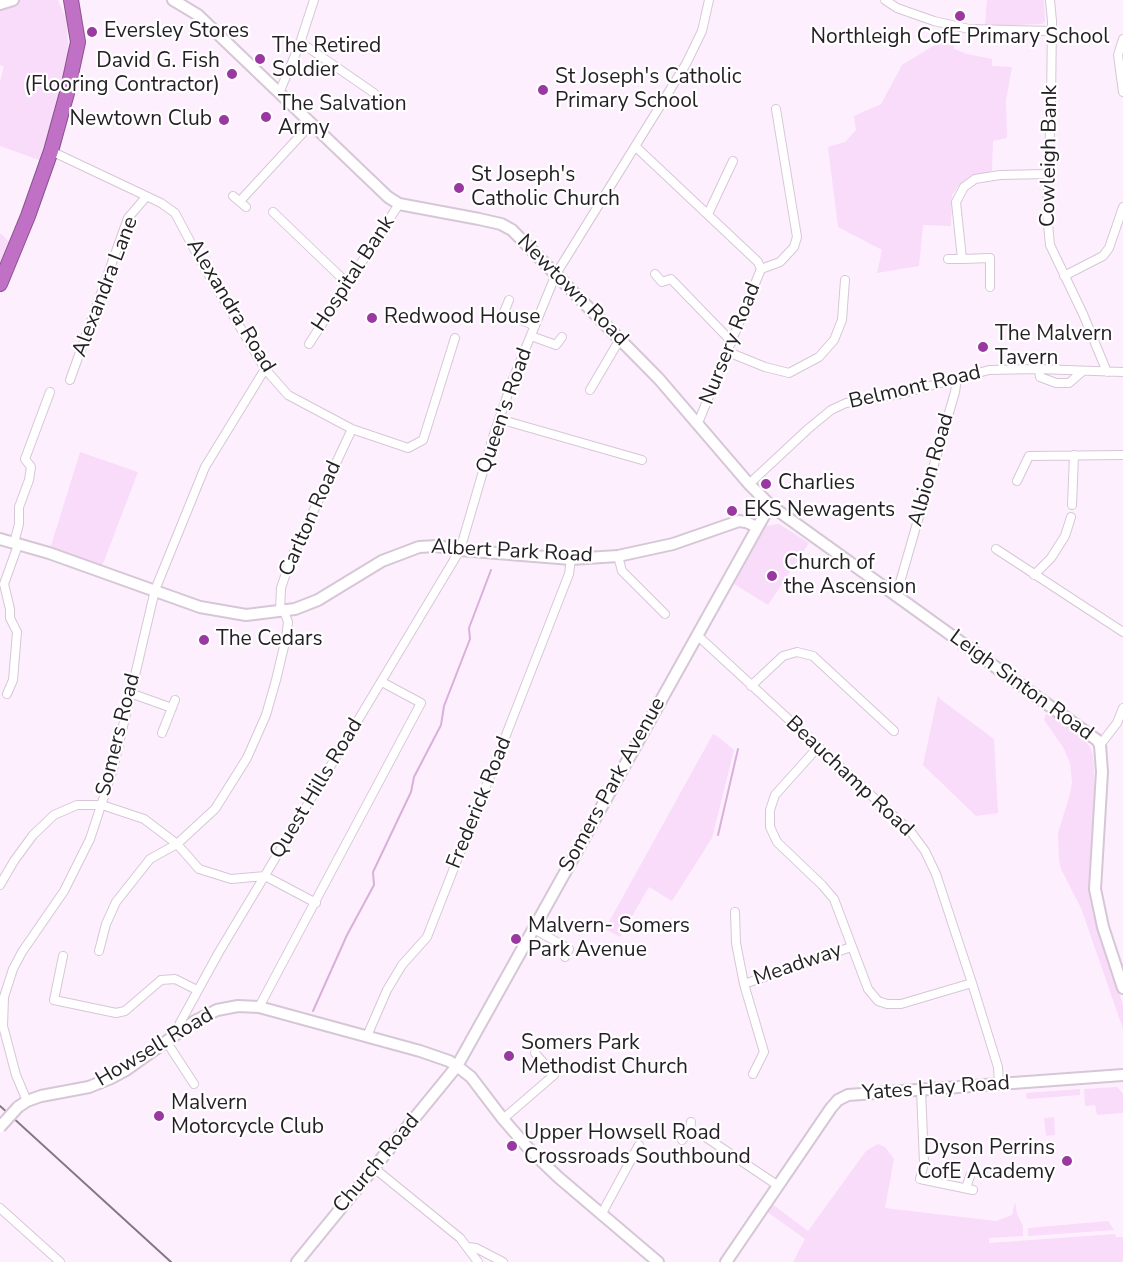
<!DOCTYPE html>
<html>
<head>
<meta charset="utf-8">
<style>
  body { margin:0 }
  canvas { display:block; background:#feefff }
</style>
</head>
<body>
<canvas width="1123" height="1262"></canvas>
<script>
const context = document.querySelector('canvas').getContext('2d');
context.lineJoin = 'round';
function paint(path, color) {
  context.fillStyle = color;
  context.fill(path, 'evenodd');
}
function toPath(rows) {
  const path = new Path2D();
  for (const r of rows) {
    path.moveTo(r[0], r[1]);
    for (let i = 2; i < r.length; i += 2) path.lineTo(r[i], r[i + 1]);
  }
  return path;
}
function strokePath(path, color, width, dash) {
  context.strokeStyle = color;
  context.lineWidth = width;
  context.lineCap = dash ? 'butt' : 'round';
  context.setLineDash(dash || []);
  context.stroke(path);
}
function write(font, color, halo, rows, align = 'center') {
  context.font = font + ' "Nunito Sans",sans-serif';
  context.lineWidth = 4.5;
  context.setLineDash([]);
  context.textBaseline = 'middle';
  context.strokeStyle = halo;
  context.fillStyle = color;
  for (const [text, x, y, turn = 0] of rows) {
    context.save();
    context.translate(x, y);
    context.rotate((+turn || 0) * Math.PI / 180);
    context.textAlign = isNaN(turn) ? turn : align;
    if (halo) context.strokeText(text, 0, 0);
    context.fillText(text, 0, 0);
    context.restore();
  }
}
paint(toPath([
  [0,0,58,0,66,19,70,66,42,161,0,146,0,81,4,67,0,65],
  [987,0,1044,0,1045,21,1042,24,985,26],
  [953,35,954,49,967,54,992,59,992,66,1012,67,1006,100,1007,138,993,141,992,171,971,178,960,184,952,195,951,226,923,225,919,266,877,273,882,250,838,227,828,147,845,142,856,130,854,116,881,104,902,65,948,37],
  [0,233,12,244,0,270],
  [80,452,138,472,101,569,50,549],
  [779,524,809,543,768,605,734,584,766,526],
  [938,695,940,699,994,739,998,813,976,816,923,765],
  [1049,713,1081,736,1090,747,1093,756,1095,789,1089,886,1098,930,1123,1005,1123,1029,1081,908,1061,869,1059,860,1058,833,1070,794,1072,782,1070,763,1063,747,1044,720,1046,714],
  [713,734,717,736,734,750,712,838,672,901,649,887,620,937,605,929],
  [1117,1087,1123,1094,1123,1113,1097,1115,1095,1105,1085,1106,1084,1089],
  [1080,1089,1080,1095,1027,1099,1026,1093],
  [1054,1117,1055,1135,1046,1136,1044,1118],
  [878,1144,885,1147,894,1159,885,1208,996,1221,1012,1215,1015,1202,1017,1214,1023,1226,1023,1236,989,1238,989,1243,1115,1234,1116,1237,1123,1237,1123,1262,793,1262,805,1239,766,1211,772,1204,808,1231,866,1151],
  [1108,1221,1114,1230,1028,1236,1028,1228]
]), '#f9dbfa');
strokePath(toPath([
  [718,835,738,749],
  [313,1011,347,935,374,885,373,872,411,792,414,777,441,725,444,706,470,639,469,628,491,570]
]), '#d8b0da', 2);
const street = toPath([
  [885,0,897,8,934,21,969,29,1051,31],
  [1050,0,1052,21,1051,103,1047,214,1050,245,1083,314,1107,372],
  [1123,39,1118,55,1123,92],
  [300,42,374,93],
  [279,93,299,46,314,0],
  [636,147,758,262,761,269,698,423],
  [51,151,161,203,175,213,200,260,265,369,288,395,352,429,408,448,423,440,455,338],
  [233,196,246,207],
  [240,201,311,124],
  [273,212,347,283],
  [708,214,733,161],
  [948,259,962,259,956,202,964,187,975,179,1000,175,1047,174],
  [962,259,990,258,990,287],
  [761,269,780,262,794,247,797,237,776,109],
  [655,274,662,282,671,279,732,342],
  [1064,276,1103,256,1109,248,1123,207],
  [509,300,504,312,535,326],
  [531,336,556,345,562,337],
  [309,344,399,204],
  [728,352,765,367,789,373,819,357,834,340,842,320,845,280],
  [1039,369,1040,377,1056,383,1069,383,1083,371],
  [70,380,128,218,146,197],
  [590,390,620,339],
  [499,419,642,460],
  [1017,481,1029,456,1123,455],
  [749,484,808,429,831,410,846,403,900,394,989,370,1039,369,1123,372],
  [1072,505,1074,455],
  [14,543,19,524,19,507,29,480,31,467,25,459,50,392],
  [996,549,1123,632],
  [618,556,622,571,665,614],
  [1034,575,1051,558,1065,536,1071,517],
  [896,596,955,392,957,378],
  [280,611,281,588,290,561,352,429],
  [697,635,911,832,925,851,936,874,972,983,998,1067,999,1084],
  [751,686,783,656,797,652,813,656,894,731],
  [130,693,172,708],
  [7,694,13,680,17,632,10,618,10,609,4,584,18,545],
  [162,733,175,700],
  [1100,745,1117,723,1123,708],
  [818,747,775,795,770,810,770,827,777,842,822,885,834,899,868,989,878,1001,887,1004,901,1004,972,983],
  [0,885,14,861,33,835,54,815,77,805,102,805,144,819,177,844,199,869,231,879,265,876,316,903],
  [735,912,736,943,744,984],
  [534,929,569,949,565,957],
  [99,951,106,924,116,902,150,859,177,844,215,809,247,758,266,715,276,680,286,638,288,622,284,611],
  [63,956,54,1000,116,1013,125,1011,161,980,175,979,197,990],
  [259,1007,421,703,382,682],
  [180,1031,180,1023,219,952,460,550,494,434,513,379,556,274,686,64,702,31,709,0],
  [367,1036,387,990,402,965,427,937,569,574,571,559],
  [166,1041,194,1084],
  [753,1074,764,1052,744,984,851,947],
  [921,1089,924,1163,920,1179,973,1190],
  [27,1101,16,1075,3,1026,4,997,13,969,22,952,64,891,90,839,113,769,155,590,205,467,265,369],
  [503,1119,554,1075,535,1053],
  [690,1131,691,1122],
  [682,1140,690,1131,704,1136,777,1185],
  [374,1168,460,1238,478,1262],
  [966,1188,970,1176],
  [0,1208,60,1262],
  [601,1215,639,1145],
  [468,1247,476,1248,503,1262]
]);
const secondary = toPath([
  [173,0,198,15,388,197,399,204,479,219,501,224,512,230,659,379,749,484,770,505,1097,740,1100,745,1102,772,1095,889,1103,927,1123,988],
  [0,4,13,0],
  [0,539,49,553,200,607,246,615,295,609,318,600,382,561,419,547,437,546,460,550,571,559,618,556,673,544,739,521,746,522,757,527],
  [18,1107,27,1101,41,1096,89,1087,111,1078,126,1070,195,1021,217,1010,238,1006,259,1007,420,1051,449,1061,457,1066,471,1077,503,1119,529,1149,558,1177,658,1262],
  [297,1262,457,1066,770,505],
  [726,1262,831,1108,838,1100,848,1095,1123,1075]
]);
const highway = toPath([
  [0,284,28,216,51,151,67,93,78,42,71,0]
]);
strokePath(street, '#d6c7d6', 10);
strokePath(secondary, '#d6c7d6', 14);
strokePath(highway, '#89548d', 16);
strokePath(street, '#fff', 8);
strokePath(secondary, '#fff', 10);
strokePath(highway, '#c070c5', 14);
strokePath(toPath([
  [0,1106,171,1262]
]), '#817882', 2);
const secondaryBridge = toPath([
  [0,1127,18,1107]
]);
strokePath(secondaryBridge, '#d6c7d6', 14, []);
strokePath(secondaryBridge, '#fff', 10);
for (const [x, y, r, color] of [
  [960,16,6,"#9938a0"],
  [92,32,6,"#9938a0"],
  [260,59,6,"#9938a0"],
  [232,74,6,"#9938a0"],
  [543,90,6,"#9938a0"],
  [266,117,6,"#9938a0"],
  [224,120,6,"#9938a0"],
  [459,188,6,"#9938a0"],
  [372,318,6,"#9938a0"],
  [983,347,6,"#9938a0"],
  [766,484,6,"#9938a0"],
  [732,511,6,"#9938a0"],
  [772,576,6,"#9938a0"],
  [204,640,6,"#9938a0"],
  [516,939,6,"#9938a0"],
  [509,1056,6,"#9938a0"],
  [159,1116,6,"#9938a0"],
  [512,1146,6,"#9938a0"],
  [1067,1161,6,"#9938a0"]
]) {
  const dot = new Path2D();
  dot.arc(x, y, r, 0, 2 * Math.PI);
  context.fillStyle = color;
  context.fill(dot);
  strokePath(dot, '#fff', 2);
}
write('21px', '#241f24', '#fff', [
  ["Eversley Stores",104,32],
  ["Northleigh CofE Primary School",960,38,"center"],
  ["The Retired",272,47],
  ["Soldier",272,71],
  ["David G. Fish",220,62,"right"],
  ["(Flooring Contractor)",220,86,"right"],
  ["St Joseph's Catholic",555,78],
  ["Primary School",555,102],
  ["The Salvation",278,105],
  ["Army",278,129],
  ["Newtown Club",212,120,"right"],
  ["St Joseph's",471,176],
  ["Catholic Church",471,200],
  ["Redwood House",384,318],
  ["The Malvern",995,335],
  ["Tavern",995,359],
  ["Charlies",778,484],
  ["EKS Newagents",744,511],
  ["Church of",784,564],
  ["the Ascension",784,588],
  ["The Cedars",216,640],
  ["Malvern- Somers",528,927],
  ["Park Avenue",528,951],
  ["Somers Park",521,1044],
  ["Methodist Church",521,1068],
  ["Malvern",171,1104],
  ["Motorcycle Club",171,1128],
  ["Upper Howsell Road",524,1134],
  ["Crossroads Southbound",524,1158],
  ["Dyson Perrins",1055,1149,"right"],
  ["CofE Academy",1055,1173,"right"]
], 'left');
write('21px', '#241f24', '#fff', [
  ["Cowleigh Bank",1050,156,-89],
  ["Hospital Bank",354,274,-57],
  ["Alexandra Lane",106,287,-69],
  ["Newtown Road",572,291,45],
  ["Alexandra Road",230,306,59],
  ["Nursery Road",731,344,-68],
  ["Belmont Road",915,388,-13],
  ["Queen's Road",505,411,-71],
  ["Albion Road",932,470,-74],
  ["Carlton Road",311,519,-66],
  ["Albert Park Road",512,552,3],
  ["Leigh Sinton Road",1021,686,36],
  ["Somers Road",119,735,-76],
  ["Beauchamp Road",849,777,43],
  ["Somers Park Avenue",613,785,-61],
  ["Quest Hills Road",317,789,-59],
  ["Frederick Road",480,803,-68],
  ["Meadway",798,965,-19],
  ["Howsell Road",155,1048,-31],
  ["Yates Hay Road",936,1089,-4],
  ["Church Road",377,1164,-50]
]);
</script>
</body>
</html>
